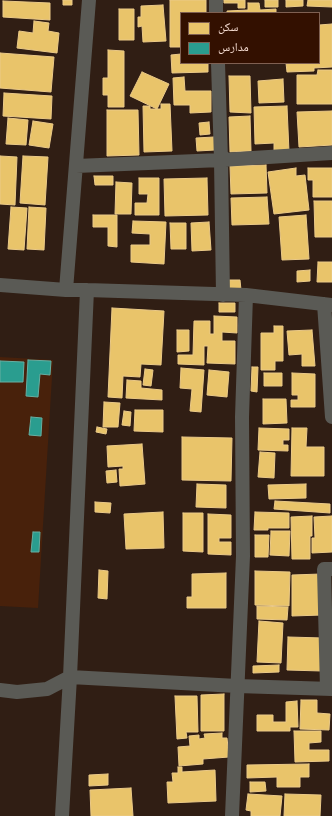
<!DOCTYPE html>
<html>
<head>
<meta charset="utf-8">
<style>
  body { margin:0 }
  #map { position:relative; width:332px; height:816px; overflow:hidden; background:#301e14; font-family:"Asap Condensed","Noto Naskh Arabic",sans-serif }
  canvas { display:block }
  .legend { position:absolute; left:180px; top:12px; width:140px; height:52px; box-sizing:border-box; background:#331000; border:1px solid #7f6052; margin:0; padding:5px 7px; list-style:none; font-size:12px; color:#f1d8cd }
  .legend li { display:flex; align-items:center; gap:8px; height:20px }
  .legend b { width:20px; border:1px solid #7f6052 }
</style>
</head>
<body>
<div id="map">
<canvas width="332" height="816"></canvas>
<ul class="legend">
<li><b style="height:11px;background:#e9c46a"></b>سكن</li>
<li><b style="height:11px;background:#2a9d8f"></b>مدارس</li>
</ul>
</div>
<script>
const context = document.querySelector('canvas').getContext('2d');
context.lineJoin = 'round';
function paint(path, color) {
  context.fillStyle = color;
  context.fill(path, 'evenodd');
}
function toPath(rows) {
  const path = new Path2D();
  for (const r of rows) {
    path.moveTo(r[0], r[1]);
    for (let i = 2; i < r.length; i += 2) path.lineTo(r[i], r[i + 1]);
  }
  return path;
}
function strokePath(path, color, width, dash) {
  context.strokeStyle = color;
  context.lineWidth = width;
  context.lineCap = dash ? 'butt' : 'round';
  context.setLineDash(dash || []);
  context.stroke(path);
}
paint(toPath([
  [0,357,53,360,38,608,0,606]
]), '#48210b');
const homes = toPath([
  [63,0,72,0,72,5,63,5,63,0],
  [170,0,206,0,206,13,181,13,181,47,170,47,170,0],
  [224,0,245,0,245,8,238,8,238,3,224,3,224,0],
  [265,0,278,0,278,7,265,7,265,0],
  [286,0,303,0,303,6,286,7,286,0],
  [308,0,332,0,332,7,307,6,308,0],
  [3,1,50,3,50,20,3,17,3,1],
  [248,3,259,3,260,10,276,9,276,13,227,13,227,11,248,10,248,3],
  [163,5,166,41,143,42,142,26,138,27,138,17,141,17,141,6,163,5],
  [119,9,134,9,134,40,119,40,119,9],
  [34,21,49,23,48,31,59,33,57,53,17,48,19,31,33,33,34,21],
  [332,24,332,67,314,68,314,71,287,72,286,63,319,63,319,25,332,24],
  [108,50,124,51,124,107,108,107,108,95,103,95,103,78,108,78,108,50],
  [0,53,54,57,51,92,0,88,0,53],
  [181,54,181,63,208,63,208,72,172,73,171,55,181,54],
  [318,70,332,70,332,104,297,104,297,75,317,75,318,70],
  [142,72,169,84,157,109,130,96,142,72],
  [229,76,250,76,251,113,230,112,229,76],
  [184,77,185,91,211,91,211,112,190,113,190,105,174,105,173,78,184,77],
  [283,79,284,102,259,103,258,81,283,79],
  [4,93,52,96,51,119,3,116,4,93],
  [161,104,170,104,172,151,144,152,143,106,150,106,150,109,161,109,161,104],
  [287,106,289,152,274,153,274,143,255,144,254,107,287,106],
  [107,110,138,110,139,155,107,156,107,110],
  [332,111,332,145,299,147,297,112,332,111],
  [250,116,251,151,230,152,229,117,250,116],
  [8,118,28,120,26,145,6,144,8,118],
  [33,121,53,124,49,148,29,145,33,121],
  [209,122,210,134,200,135,199,123,209,122],
  [214,137,215,150,197,151,196,138,214,137],
  [0,156,17,157,15,205,0,204,0,156],
  [23,156,48,157,45,205,20,203,23,156],
  [266,165,267,193,231,194,230,166,266,165],
  [296,168,296,176,305,175,309,210,274,214,268,172,296,168],
  [308,168,332,168,332,197,313,197,313,180,308,180,308,168],
  [94,176,113,176,113,185,95,185,94,176],
  [139,178,159,178,159,215,135,215,135,203,147,203,148,194,139,194,139,178],
  [207,178,208,215,165,216,164,179,207,178],
  [116,182,132,183,131,214,115,214,116,182],
  [267,197,269,224,232,225,231,198,267,197],
  [314,201,332,201,332,237,315,237,314,201],
  [11,207,27,208,24,250,8,249,11,207],
  [29,207,46,208,44,250,27,249,29,207],
  [93,215,117,215,117,247,108,246,108,227,93,227,93,215],
  [306,215,309,259,282,260,279,217,306,215],
  [133,221,166,222,164,264,131,262,131,245,150,245,150,234,132,233,133,221],
  [209,222,211,250,192,251,191,223,209,222],
  [170,223,186,223,186,249,171,249,170,223],
  [318,262,332,262,332,282,317,282,318,262],
  [310,270,310,281,297,282,297,271,310,270],
  [228,280,240,280,241,290,228,290,228,280],
  [219,303,235,303,235,312,219,312,219,303],
  [112,308,164,311,161,365,141,364,140,377,123,376,122,398,108,397,112,308],
  [214,316,237,317,237,333,222,332,222,341,235,341,235,364,207,363,208,346,204,346,204,365,178,364,178,355,193,355,194,321,210,321,210,334,214,334,214,316],
  [274,326,283,326,283,361,275,361,275,370,261,370,261,333,274,333,274,326],
  [177,330,189,330,189,351,177,352,177,330],
  [312,330,315,366,302,366,302,354,289,355,287,331,312,330],
  [252,367,258,367,257,392,251,391,252,367],
  [181,368,204,370,201,412,190,411,192,389,180,388,181,368],
  [145,369,153,370,151,386,143,385,145,369],
  [209,370,229,372,227,397,207,395,209,370],
  [264,373,282,373,282,386,264,386,264,373],
  [292,373,315,374,315,407,291,407,291,400,298,400,298,395,292,395,292,373],
  [127,380,141,381,141,388,162,390,162,400,126,398,127,380],
  [263,399,286,399,287,423,263,424,263,399],
  [104,402,120,403,118,427,103,427,104,402],
  [135,410,163,410,163,432,134,431,135,410],
  [124,411,131,412,130,426,122,425,124,411],
  [97,427,107,429,106,434,96,432,97,427],
  [259,428,289,429,289,440,283,440,283,445,288,445,288,451,258,450,259,428],
  [292,428,307,428,306,447,324,447,324,476,291,476,292,428],
  [182,437,232,438,231,481,182,480,182,437],
  [142,444,145,484,120,486,119,469,123,469,123,466,108,467,107,446,142,444],
  [260,452,275,453,274,478,258,477,260,452],
  [116,470,117,482,107,483,106,471,116,470],
  [197,484,226,485,226,508,196,507,197,484],
  [306,484,306,498,269,499,268,485,306,484],
  [275,501,330,504,330,513,274,509,275,501],
  [95,502,111,503,110,513,95,512,95,502],
  [163,512,164,548,126,549,124,514,163,512],
  [255,512,289,513,289,528,268,528,268,530,254,530,255,512],
  [183,513,203,513,203,552,183,551,183,513],
  [208,514,231,515,231,538,219,538,219,542,231,542,231,555,208,554,208,514],
  [312,516,312,536,310,536,310,559,292,559,291,517,312,516],
  [332,516,332,552,312,553,312,538,315,538,314,517,332,516],
  [271,531,290,531,289,556,270,555,271,531],
  [255,535,269,535,268,557,255,557,255,535],
  [99,570,108,571,107,599,98,598,99,570],
  [255,571,290,572,289,606,255,605,255,571],
  [226,573,226,608,187,608,187,597,192,597,192,574,226,573],
  [321,574,322,615,292,616,292,575,321,574],
  [257,606,288,607,287,620,257,619,257,606],
  [259,621,283,623,281,663,257,662,259,621],
  [288,637,323,638,322,671,287,670,288,637],
  [279,665,279,672,253,673,253,666,279,665],
  [224,694,224,731,201,731,201,695,224,694],
  [175,696,197,696,198,732,186,732,187,738,177,739,175,696],
  [301,700,317,700,317,713,330,714,329,730,300,729,301,700],
  [297,701,298,727,290,727,290,731,257,731,257,715,273,715,273,722,286,722,286,702,297,701],
  [294,731,321,731,321,742,309,743,309,750,329,750,329,761,295,762,294,731],
  [222,733,222,738,227,738,229,757,203,759,203,764,179,766,178,747,190,746,189,736,199,735,199,739,205,738,204,734,222,733],
  [309,764,309,777,300,777,300,787,277,787,277,777,247,778,247,765,309,764],
  [178,767,182,767,182,772,215,770,216,801,168,803,167,782,173,782,172,773,178,773,178,767],
  [108,774,108,785,89,786,89,775,108,774],
  [250,782,265,782,266,791,250,792,250,782],
  [131,788,133,816,91,816,90,790,131,788],
  [248,794,282,796,280,816,251,816,251,811,246,810,248,794],
  [285,794,321,795,320,816,284,816,285,794]
]);
paint(homes, '#e9c46a');
strokePath(homes, '#ebca88', 1);
const schools = toPath([
  [28,360,51,361,50,375,40,374,38,397,26,396,28,360],
  [0,361,24,362,23,382,0,382,0,361],
  [31,417,42,418,41,436,29,435,31,417],
  [33,532,40,532,39,552,31,552,33,532]
]);
paint(schools, '#2a9d8f');
strokePath(schools, '#66afa2', 1);
strokePath(toPath([
  [216,0,216,13],
  [218,63,221,160,223,295],
  [76,166,221,160,332,153],
  [0,285,66,290,87,290,246,295,332,305],
  [66,290,89,0],
  [324,304,332,417],
  [327,689,324,569,332,569],
  [0,690,17,692,47,689,70,677,237,686,332,689],
  [62,816,70,677,87,290],
  [232,816,243,556,242,417,246,295]
]), '#5a5a55', 14);
</script>
</body>
</html>
